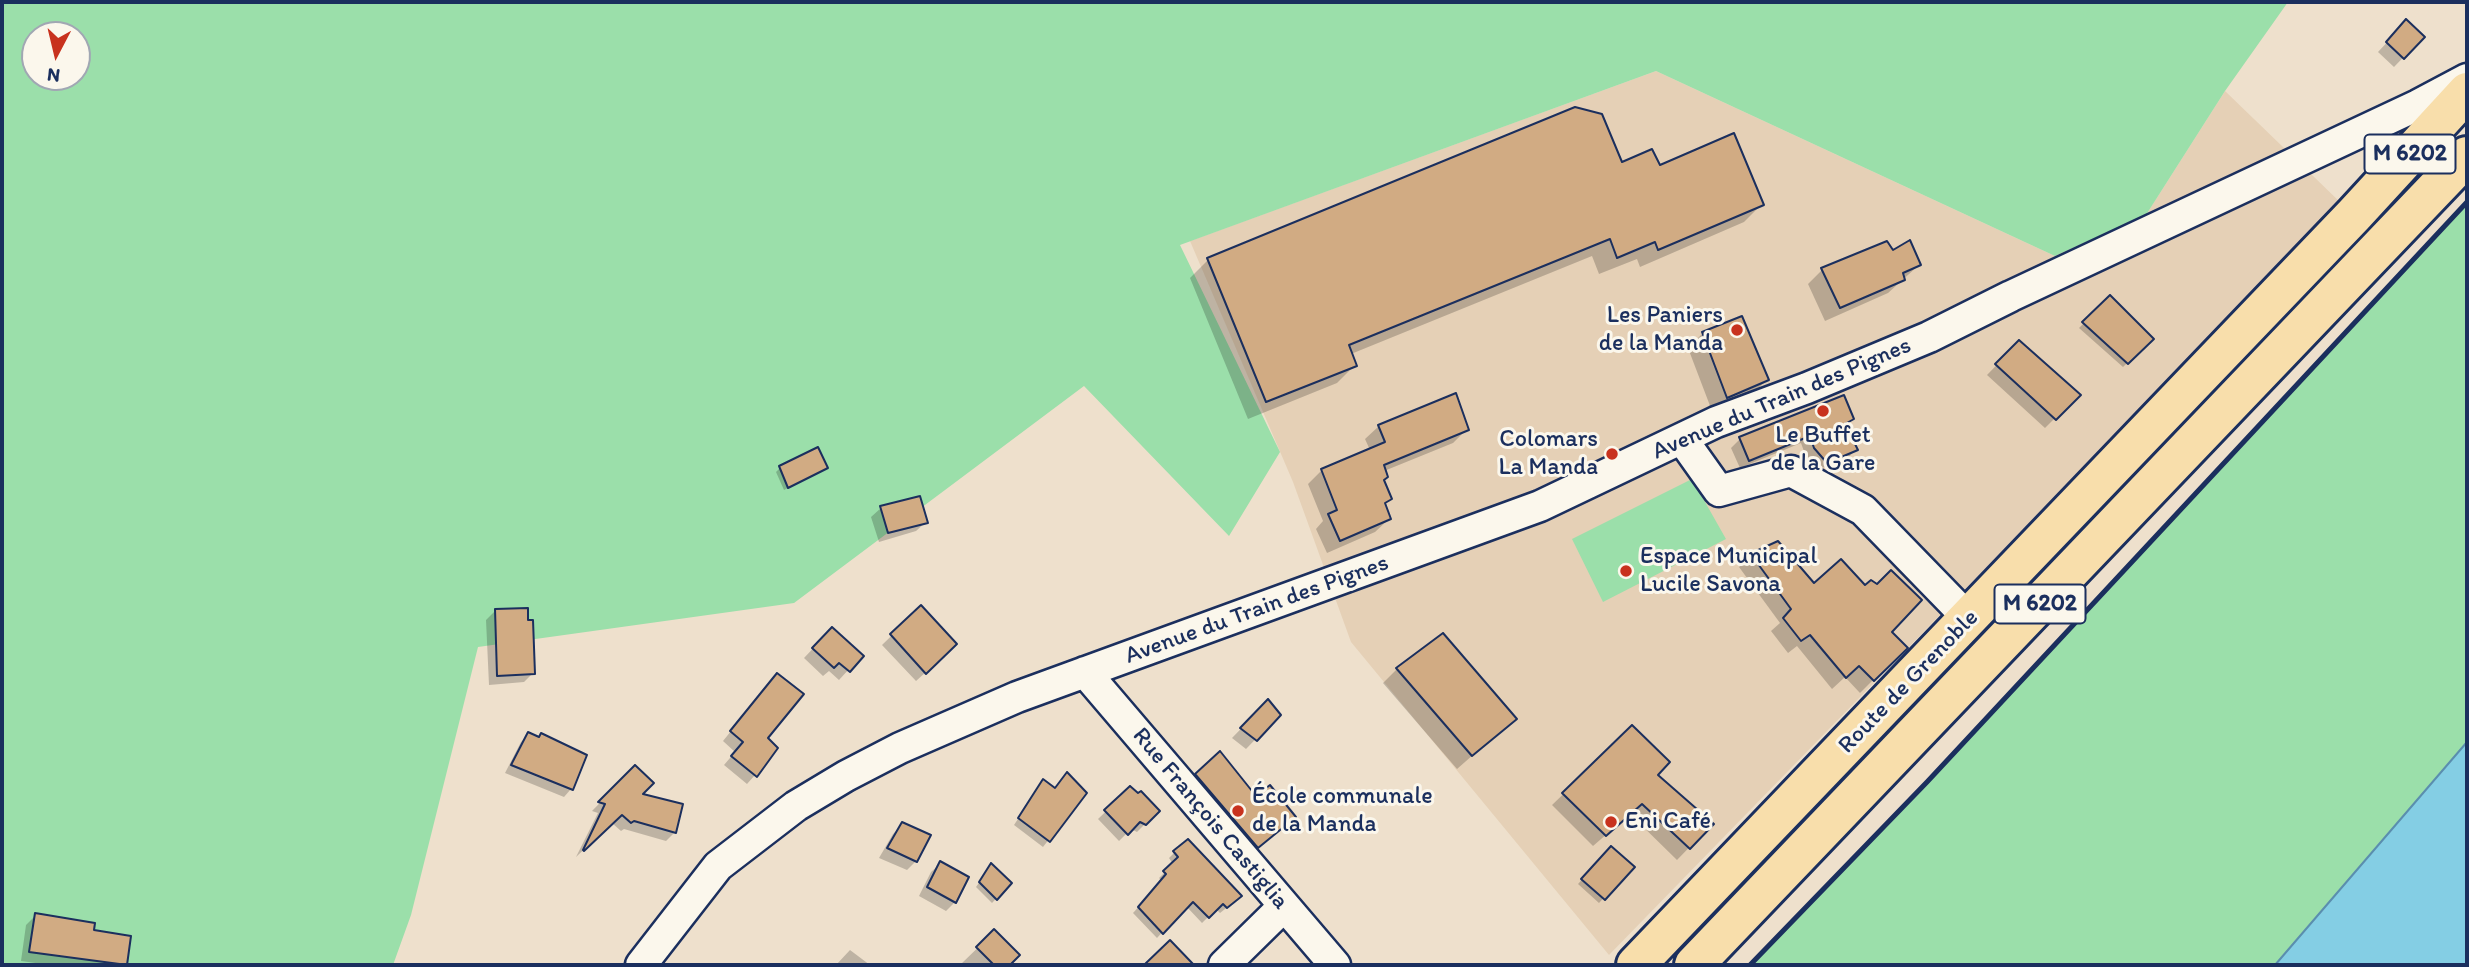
<!DOCTYPE html>
<html>
<head>
<meta charset="utf-8">
<style>
  body { margin:0 }
  #map { position:relative; width:2469px; height:967px; overflow:hidden; background:#eee0cc; font-family:Itim,sans-serif }
  canvas { display:block }
  .frame { position:absolute; inset:0; border:4px solid #1b2f5e; pointer-events:none }
  .north { position:absolute; left:21px; top:21px; width:70px; height:70px; box-sizing:border-box; background:#fbf7ec; border:2px solid #a1a7b3; border-radius:50%; rotate:187deg; font-size:19px; font-weight:700; line-height:28px; text-align:center; color:#1b2f5e }
  .north::after { content:''; display:block; margin:auto; width:24px; height:32px; background:#c8321e; clip-path:polygon(50% 0,100% 100%,50% 72%,0 100%) }
</style>
</head>
<body>
<div id="map">
<canvas width="2469" height="967"></canvas>
<div class="frame"></div>
<div class="north">N</div>
</div>
<script>
const context = document.querySelector('canvas').getContext('2d');
context.lineJoin = 'round';
function paint(path, color) {
  context.fillStyle = color;
  context.fill(path, 'evenodd');
}
function toPath(rows) {
  const path = new Path2D();
  for (const r of rows) {
    path.moveTo(r[0], r[1]);
    for (let i = 2; i < r.length; i += 2) path.lineTo(r[i], r[i + 1]);
  }
  return path;
}
function strokePath(path, color, width, dash) {
  context.strokeStyle = color;
  context.lineWidth = width;
  context.lineCap = dash ? 'butt' : 'round';
  context.setLineDash(dash || []);
  context.stroke(path);
}
function write(font, color, halo, rows, align = 'center') {
  context.font = font + ' Itim,sans-serif';
  context.lineWidth = 6;
  context.setLineDash([]);
  context.textBaseline = 'middle';
  context.strokeStyle = halo;
  context.fillStyle = color;
  for (const [text, x, y, turn = 0] of rows) {
    context.save();
    context.translate(x, y);
    context.rotate((+turn || 0) * Math.PI / 180);
    context.textAlign = isNaN(turn) ? turn : align;
    if (halo) context.strokeText(text, 0, 0);
    context.fillText(text, 0, 0);
    context.restore();
  }
}
paint(toPath([
  [1656,71,2055,256,2146,215,2225,91,2341,203,1609,955,1351,642,1293,482,1190,241]
]), '#e5d0b6');
paint(toPath([
  [2,2,2288,2,2225,91,2146,215,2055,256,1656,71,1180,245,1280,452,1229,536,1084,386,794,603,478,647,411,915,393,965,2,965],
  [35,35,77,35,77,77,35,77],
  [2467,202,2467,742,2275,965,1750,965,1927,782],
  [1692,479,1726,539,1603,602,1572,539]
]), '#9bdfaa');
const water = toPath([
  [2467,742,2467,965,2275,965,2467,742]
]);
paint(water, '#84cee4');
strokePath(water, '#5a8eae', 2);
paint(toPath([
  [2406,22,2423,37,2394,67,2378,52],
  [1622,165,1659,167,1762,204,1744,222,1640,267,1637,259,1599,274,1592,256,1351,354,1355,365,1337,383,1248,419,1190,278,1208,260],
  [1892,252,1919,265,1888,293,1825,321,1808,284,1822,270],
  [2110,297,2152,339,2123,367,2079,328],
  [1703,333,1767,380,1752,394,1712,411,1688,348],
  [2019,342,2078,395,2045,428,1987,375],
  [1852,419,1845,427,1856,449,1848,458,1817,470,1806,457,1801,443,1740,468,1731,448,1740,439],
  [1379,426,1467,429,1453,443,1384,471,1382,481,1390,499,1384,505,1389,519,1375,532,1327,553,1316,529,1323,521,1308,484,1322,470,1370,450,1365,439],
  [780,468,826,468,784,490,776,472],
  [881,508,926,522,916,531,879,542,871,517],
  [1757,552,1814,586,1905,648,1860,693,1845,677,1832,689,1797,646,1788,653,1771,631,1780,623,1739,567],
  [921,607,946,654,916,681,882,645],
  [495,611,533,673,524,682,489,685,486,620],
  [822,639,861,656,839,680,829,671,823,676,804,658],
  [1397,669,1514,719,1457,769,1383,683],
  [769,684,765,738,755,775,747,784,724,765,735,752,723,741],
  [1268,701,1279,715,1246,749,1232,738],
  [1632,728,1656,775,1711,825,1677,860,1630,814,1593,846,1552,805],
  [529,734,571,789,564,797,505,773,521,742],
  [1219,753,1256,798,1285,825,1249,855,1188,784],
  [635,767,640,795,675,832,666,841,624,829,621,831,612,823,576,857,598,813,592,811],
  [1043,781,1054,789,1085,793,1043,847,1014,825],
  [1130,788,1158,811,1137,832,1131,829,1119,841,1098,819],
  [902,825,916,861,907,870,879,858,893,834],
  [1611,848,1632,867,1599,903,1578,884],
  [1175,852,1235,901,1220,913,1216,909,1202,923,1186,906,1157,938,1133,913,1162,881,1159,878,1173,864,1169,858],
  [941,863,955,902,946,911,919,896,931,872],
  [991,866,1010,884,992,903,976,887],
  [36,915,92,932,125,965,50,965,21,961,26,925],
  [994,932,1017,955,1008,965,960,965],
  [850,950,870,965,836,965]
]), '#0003');
const building = toPath([
  [2406,19,2425,37,2404,59,2386,42,2406,19],
  [1575,107,1602,114,1622,162,1652,149,1660,165,1734,133,1764,205,1658,250,1655,242,1617,258,1610,239,1349,345,1357,366,1266,402,1207,258,1575,107],
  [1910,240,1921,265,1903,273,1905,280,1840,308,1821,268,1887,241,1893,250,1910,240],
  [2110,295,2154,339,2128,364,2082,322,2110,295],
  [1742,316,1769,380,1727,398,1702,332,1742,316],
  [2019,340,2081,395,2056,420,1995,364,2019,340],
  [1456,393,1469,430,1384,465,1388,477,1384,480,1392,499,1385,503,1391,519,1340,541,1328,514,1337,510,1321,469,1385,442,1378,425,1456,393],
  [1844,395,1854,419,1845,424,1858,450,1827,463,1814,448,1810,436,1749,461,1739,437,1844,395],
  [818,447,828,468,788,488,779,466,818,447],
  [920,496,928,523,888,533,880,506,920,496],
  [1778,541,1814,583,1841,559,1865,585,1871,580,1877,584,1891,570,1922,600,1892,632,1908,648,1874,681,1859,666,1846,678,1810,635,1801,641,1783,618,1791,609,1750,553,1757,554,1756,551,1778,541],
  [921,605,957,644,926,674,890,634,921,605],
  [528,608,528,620,533,620,535,674,497,676,495,609,528,608],
  [832,627,864,656,850,672,839,663,834,668,812,648,832,627],
  [1443,633,1517,719,1472,756,1396,668,1443,633],
  [777,673,804,694,768,738,778,748,757,777,731,756,743,742,730,731,777,673],
  [1268,699,1281,715,1257,741,1240,728,1268,699],
  [1632,725,1670,762,1658,775,1714,824,1690,849,1642,804,1606,836,1562,793,1632,725],
  [528,732,539,737,541,733,587,755,573,790,511,765,528,732],
  [1220,751,1256,796,1270,785,1296,817,1258,848,1195,774,1220,751],
  [635,765,654,783,643,794,683,804,676,833,634,821,631,823,622,815,584,851,583,850,605,804,598,802,635,765],
  [1067,772,1087,793,1050,842,1018,818,1043,779,1055,788,1067,772],
  [1130,786,1138,793,1141,791,1160,811,1146,825,1140,822,1128,835,1104,810,1130,786],
  [902,822,931,835,917,862,887,848,902,822],
  [1188,839,1242,896,1227,908,1223,904,1209,918,1193,902,1163,934,1138,907,1166,874,1163,871,1178,857,1173,851,1188,839],
  [1611,846,1635,867,1605,900,1581,879,1611,846],
  [940,861,969,877,956,903,927,887,940,861],
  [991,863,1012,883,997,900,979,882,991,863],
  [35,913,95,923,94,930,131,936,127,965,29,952,35,913],
  [994,929,1020,955,1010,965,994,965,976,947,994,929],
  [1170,940,1194,965,1144,965,1170,940]
]);
paint(building, '#d1ab83');
strokePath(building, '#1b2f5e', 2);
const minor = toPath([
  [1682,439,1719,491,1791,471,1863,510,1969,619],
  [1085,672,1335,965],
  [641,965,718,866,796,806,846,776,900,748,1017,697,1540,506,1716,422,1807,388,1929,337,2011,296,2418,105,2467,79],
  [1224,965,1284,906]
]);
const primary = toPath([
  [1636,965,2354,215,2467,92],
  [1694,965,2467,156]
]);
strokePath(minor, '#1b2f5e', 35);
strokePath(primary, '#1b2f5e', 44);
strokePath(minor, '#fbf7ec', 30);
strokePath(primary, '#f8deab', 38);
strokePath(toPath([
  [1750,965,1927,782,2467,202]
]), '#1b2f5e', 5);
for (const [x, y, r, color] of [
  [1737,330,7,"#c8321e"],
  [1823,411,7,"#c8321e"],
  [1612,454,7,"#c8321e"],
  [1626,571,7,"#c8321e"],
  [1238,811,7,"#c8321e"],
  [1611,822,7,"#c8321e"]
]) {
  const dot = new Path2D();
  dot.arc(x, y, r, 0, 2 * Math.PI);
  context.fillStyle = color;
  context.fill(dot);
  strokePath(dot, '#fbf7ec', 2.5);
}
for (const [x, y, w] of [
  [2410,154,91],
  [2040,604,91]
]) {
  const box = new Path2D();
  box.roundRect(x - w / 2, y - 19.5, w, 39, 5);
  context.fillStyle = '#fbf7ec';
  context.fill(box);
  strokePath(box, '#1b2f5e', 2);
}
write('bold 23px', '#1b2f5e', null, [
  ["M 6202",2410,154],
  ["M 6202",2040,604]
]);
write('24px', '#1b2f5e', '#fbf7ec', [
  ["Les Paniers",1723,316,"right"],
  ["de la Manda",1723,344,"right"],
  ["Le Buffet",1823,436,"center"],
  ["de la Gare",1823,464,"center"],
  ["Colomars",1598,440,"right"],
  ["La Manda",1598,468,"right"],
  ["Espace Municipal",1640,557],
  ["Lucile Savona",1640,585],
  ["École communale",1252,797],
  ["de la Manda",1252,825],
  ["Eni Café",1625,822]
], 'left');
write('24px', '#1b2f5e', '#fbf7ec', [
  ["Avenue du Train des Pignes",1782,399,-23],
  ["Avenue du Train des Pignes",1257,610,-20],
  ["Route de Grenoble",1909,682,-46],
  ["Rue François Castiglia",1210,819,50]
]);
</script>
</body>
</html>
